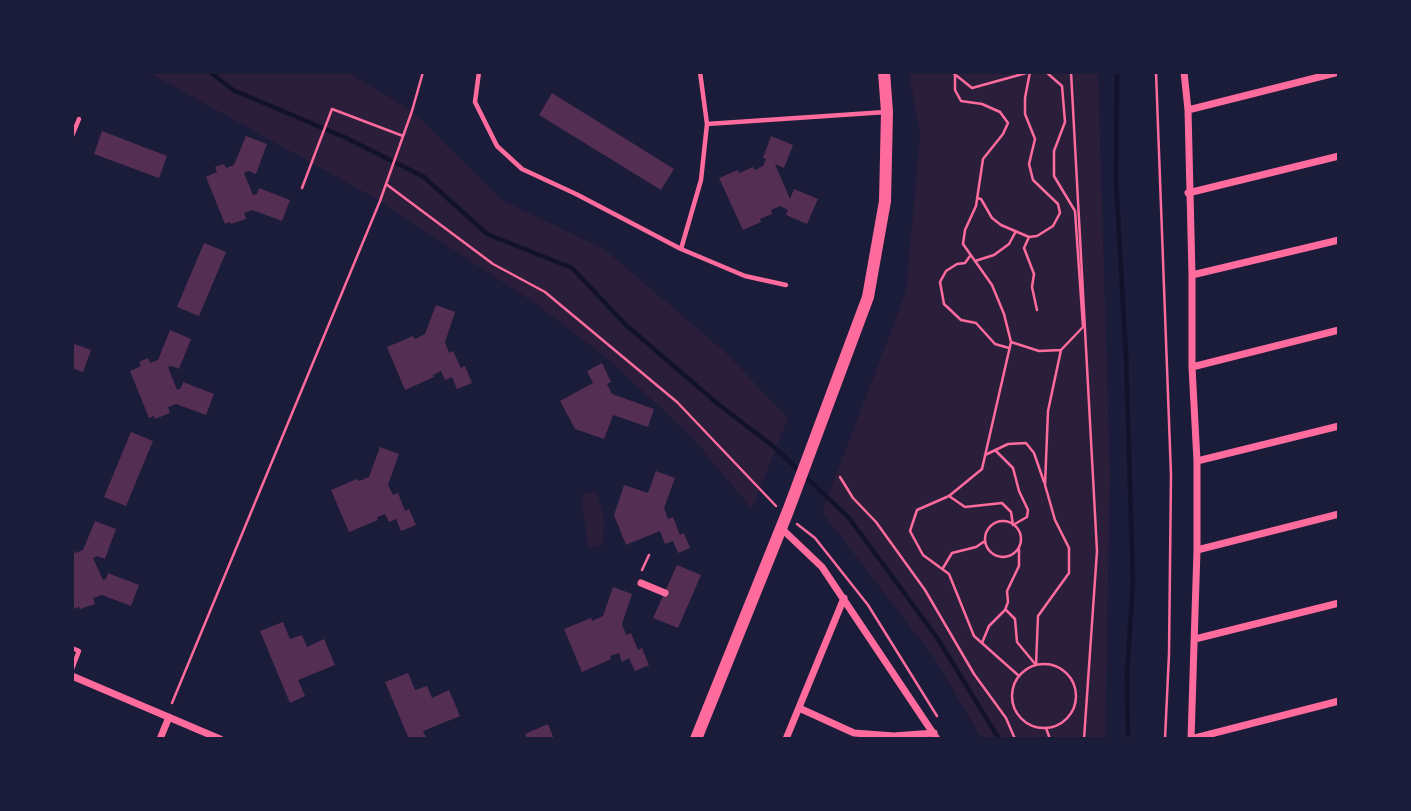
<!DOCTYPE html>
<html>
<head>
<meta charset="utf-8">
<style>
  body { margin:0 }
  #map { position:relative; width:1411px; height:811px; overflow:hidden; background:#1b1b3a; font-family:Poppins,sans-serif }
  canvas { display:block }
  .frame { position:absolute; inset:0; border:74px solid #1b1b3a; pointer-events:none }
</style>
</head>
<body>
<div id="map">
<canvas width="1411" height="811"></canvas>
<div class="frame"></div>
</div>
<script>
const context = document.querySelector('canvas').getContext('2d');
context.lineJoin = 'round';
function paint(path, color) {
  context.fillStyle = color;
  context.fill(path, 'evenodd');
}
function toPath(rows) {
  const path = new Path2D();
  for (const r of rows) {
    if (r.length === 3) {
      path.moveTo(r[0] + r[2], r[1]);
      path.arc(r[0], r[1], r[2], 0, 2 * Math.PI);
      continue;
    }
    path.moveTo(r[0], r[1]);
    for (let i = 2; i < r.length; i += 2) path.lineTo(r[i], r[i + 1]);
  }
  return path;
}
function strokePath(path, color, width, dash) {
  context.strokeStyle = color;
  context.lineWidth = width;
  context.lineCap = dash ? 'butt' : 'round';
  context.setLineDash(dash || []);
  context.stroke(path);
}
paint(toPath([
  [148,72,347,72,412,111,502,200,604,249,724,351,788,418,752,509,691,436,607,358,536,304,380,201],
  [909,72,1098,72,1110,475,1105,739,982,739,935,659,822,512,906,292,920,136],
  [596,491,604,517,603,545,587,548,586,526,581,501,584,494]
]), '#2a1e3b');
strokePath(toPath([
  [210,72,233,90,344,137,424,177,487,234,572,268,626,325,718,404,774,447,849,518,938,639,999,739],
  [1117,72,1116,180,1126,356,1133,582,1127,674,1128,739]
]), '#12122b', 4.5);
paint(toPath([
  [552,93,674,169,661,190,539,115],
  [102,131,167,156,159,178,94,154],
  [246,136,267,144,256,174,248,171,244,173,253,195,257,194,259,188,290,200,282,221,252,210,244,213,246,219,231,224,230,222,225,224,206,177,217,172,215,167,224,164,226,168,234,165],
  [771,136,793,145,784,168,775,164,790,199,794,189,818,199,807,224,786,215,788,210,780,206,771,210,772,214,760,219,761,222,743,230,719,178,738,170,739,173,753,167,755,170,763,166,766,159,763,158],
  [204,243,226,252,199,316,177,307],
  [436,305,455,312,445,342,449,353,453,351,461,368,465,366,472,383,457,389,452,377,445,380,441,371,433,375,434,377,405,390,387,347,413,336,415,339,425,334],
  [170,330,191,339,179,369,172,366,168,367,177,390,181,388,183,382,214,394,206,415,176,404,168,407,170,413,155,419,154,416,149,418,130,371,141,366,139,362,148,358,150,363,158,360],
  [72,343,91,350,83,372,72,368],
  [602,363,611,382,607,384,612,394,654,409,648,427,613,415,604,439,575,429,560,401,593,383,587,371],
  [131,432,153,441,126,506,104,497],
  [380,447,399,454,388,485,393,495,398,493,405,511,409,509,416,525,401,531,396,519,389,522,385,514,377,517,378,520,349,532,331,490,357,479,359,481,369,477],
  [656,471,675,478,664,508,668,519,673,517,680,535,684,533,690,548,678,553,673,541,665,544,660,531,626,545,614,515,624,485,648,493],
  [95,521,116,529,105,559,97,556,93,558,103,580,106,579,108,573,139,585,131,606,102,595,93,598,95,604,80,609,79,607,74,609,72,603,72,545,75,553,83,550],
  [677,565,701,575,678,628,653,618],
  [613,587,632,594,622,624,626,635,631,633,638,650,642,648,649,665,635,671,629,658,622,662,619,653,610,656,611,659,582,672,564,629,591,618,592,621,603,616],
  [283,622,290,639,302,635,307,647,324,639,335,665,298,680,305,696,290,703,260,631],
  [408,673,415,690,427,686,432,698,449,690,460,716,423,731,427,739,409,739,385,682],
  [548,724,554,739,527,739,525,734]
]), '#542f53');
strokePath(toPath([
  [952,72,972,88,1030,72,1025,98,1025,114,1035,139,1029,164,1033,180,1058,204,1060,213,1053,226,1037,236,1029,237,1001,225,992,218,981,199,977,198],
  [1071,72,1097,551,1084,739],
  [1156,72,1171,475,1169,654,1165,739],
  [955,75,955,90,961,101,982,104,1000,112,1008,123,1003,134,983,159,976,206,965,230,963,244,992,285,1004,314,1011,342,982,469,949,496,917,510,910,531,923,555,949,574,974,636,1019,676],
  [386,184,493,264,545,292,677,402,776,506],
  [302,188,332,109,403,136],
  [1029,237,1024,248,1034,274,1032,287,1037,310],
  [970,256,965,263,957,264,946,271,940,282,944,304,961,320,976,323,995,344,1009,348],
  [975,261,994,255,1009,244,1016,231],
  [1011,342,1039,351,1061,350],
  [985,455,1008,444,1026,443,1034,453,1044,482],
  [840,477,853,498,876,522,925,590,974,674,1006,718,1015,739],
  [949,496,965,507,1002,503,1011,512,1013,525,1027,517,1028,510,1019,491,1013,468,995,450],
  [1003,539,18],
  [797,524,815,538,868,605,937,716],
  [943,568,952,553,976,547,985,541],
  [642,570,649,555],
  [1006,610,1015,619,1017,642,1036,665],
  [982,643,989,626,1005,610,1008,602,1007,591,1019,566,1019,549],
  [1044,696,32],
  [1036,665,1038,616,1069,573,1069,548,1055,520,1045,485,1048,411,1061,350,1083,327,1075,211,1054,176,1054,151,1065,122,1062,86,1046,72],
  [172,703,380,201,412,111,423,72],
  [1046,728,1050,739]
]), '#ff6b9d', 2.5);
strokePath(toPath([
  [479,72,475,102,497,146,522,169,576,194,681,249,745,276,786,285],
  [700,72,707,124],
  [72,136,79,119],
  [681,249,701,180,707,124,886,112],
  [72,648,79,651,72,669]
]), '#ff6b9d', 4.5);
strokePath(toPath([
  [1184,72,1188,110,1192,275,1192,367,1197,461,1197,550,1191,739],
  [1188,110,1339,72],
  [1188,193,1339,156],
  [1192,275,1339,240],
  [1192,367,1339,330],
  [1197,461,1339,426],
  [781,528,822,567,937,739],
  [1197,550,1339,514],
  [641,583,665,593],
  [1195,639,1339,603],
  [72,676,220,739],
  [799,708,854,733,894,736,934,733],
  [160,739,169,717],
  [786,739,844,598],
  [1191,739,1339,701]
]), '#ff6b9d', 7);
strokePath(toPath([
  [696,739,788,511,868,297,885,201,887,112,884,72]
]), '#ff6b9d', 12);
</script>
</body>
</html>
